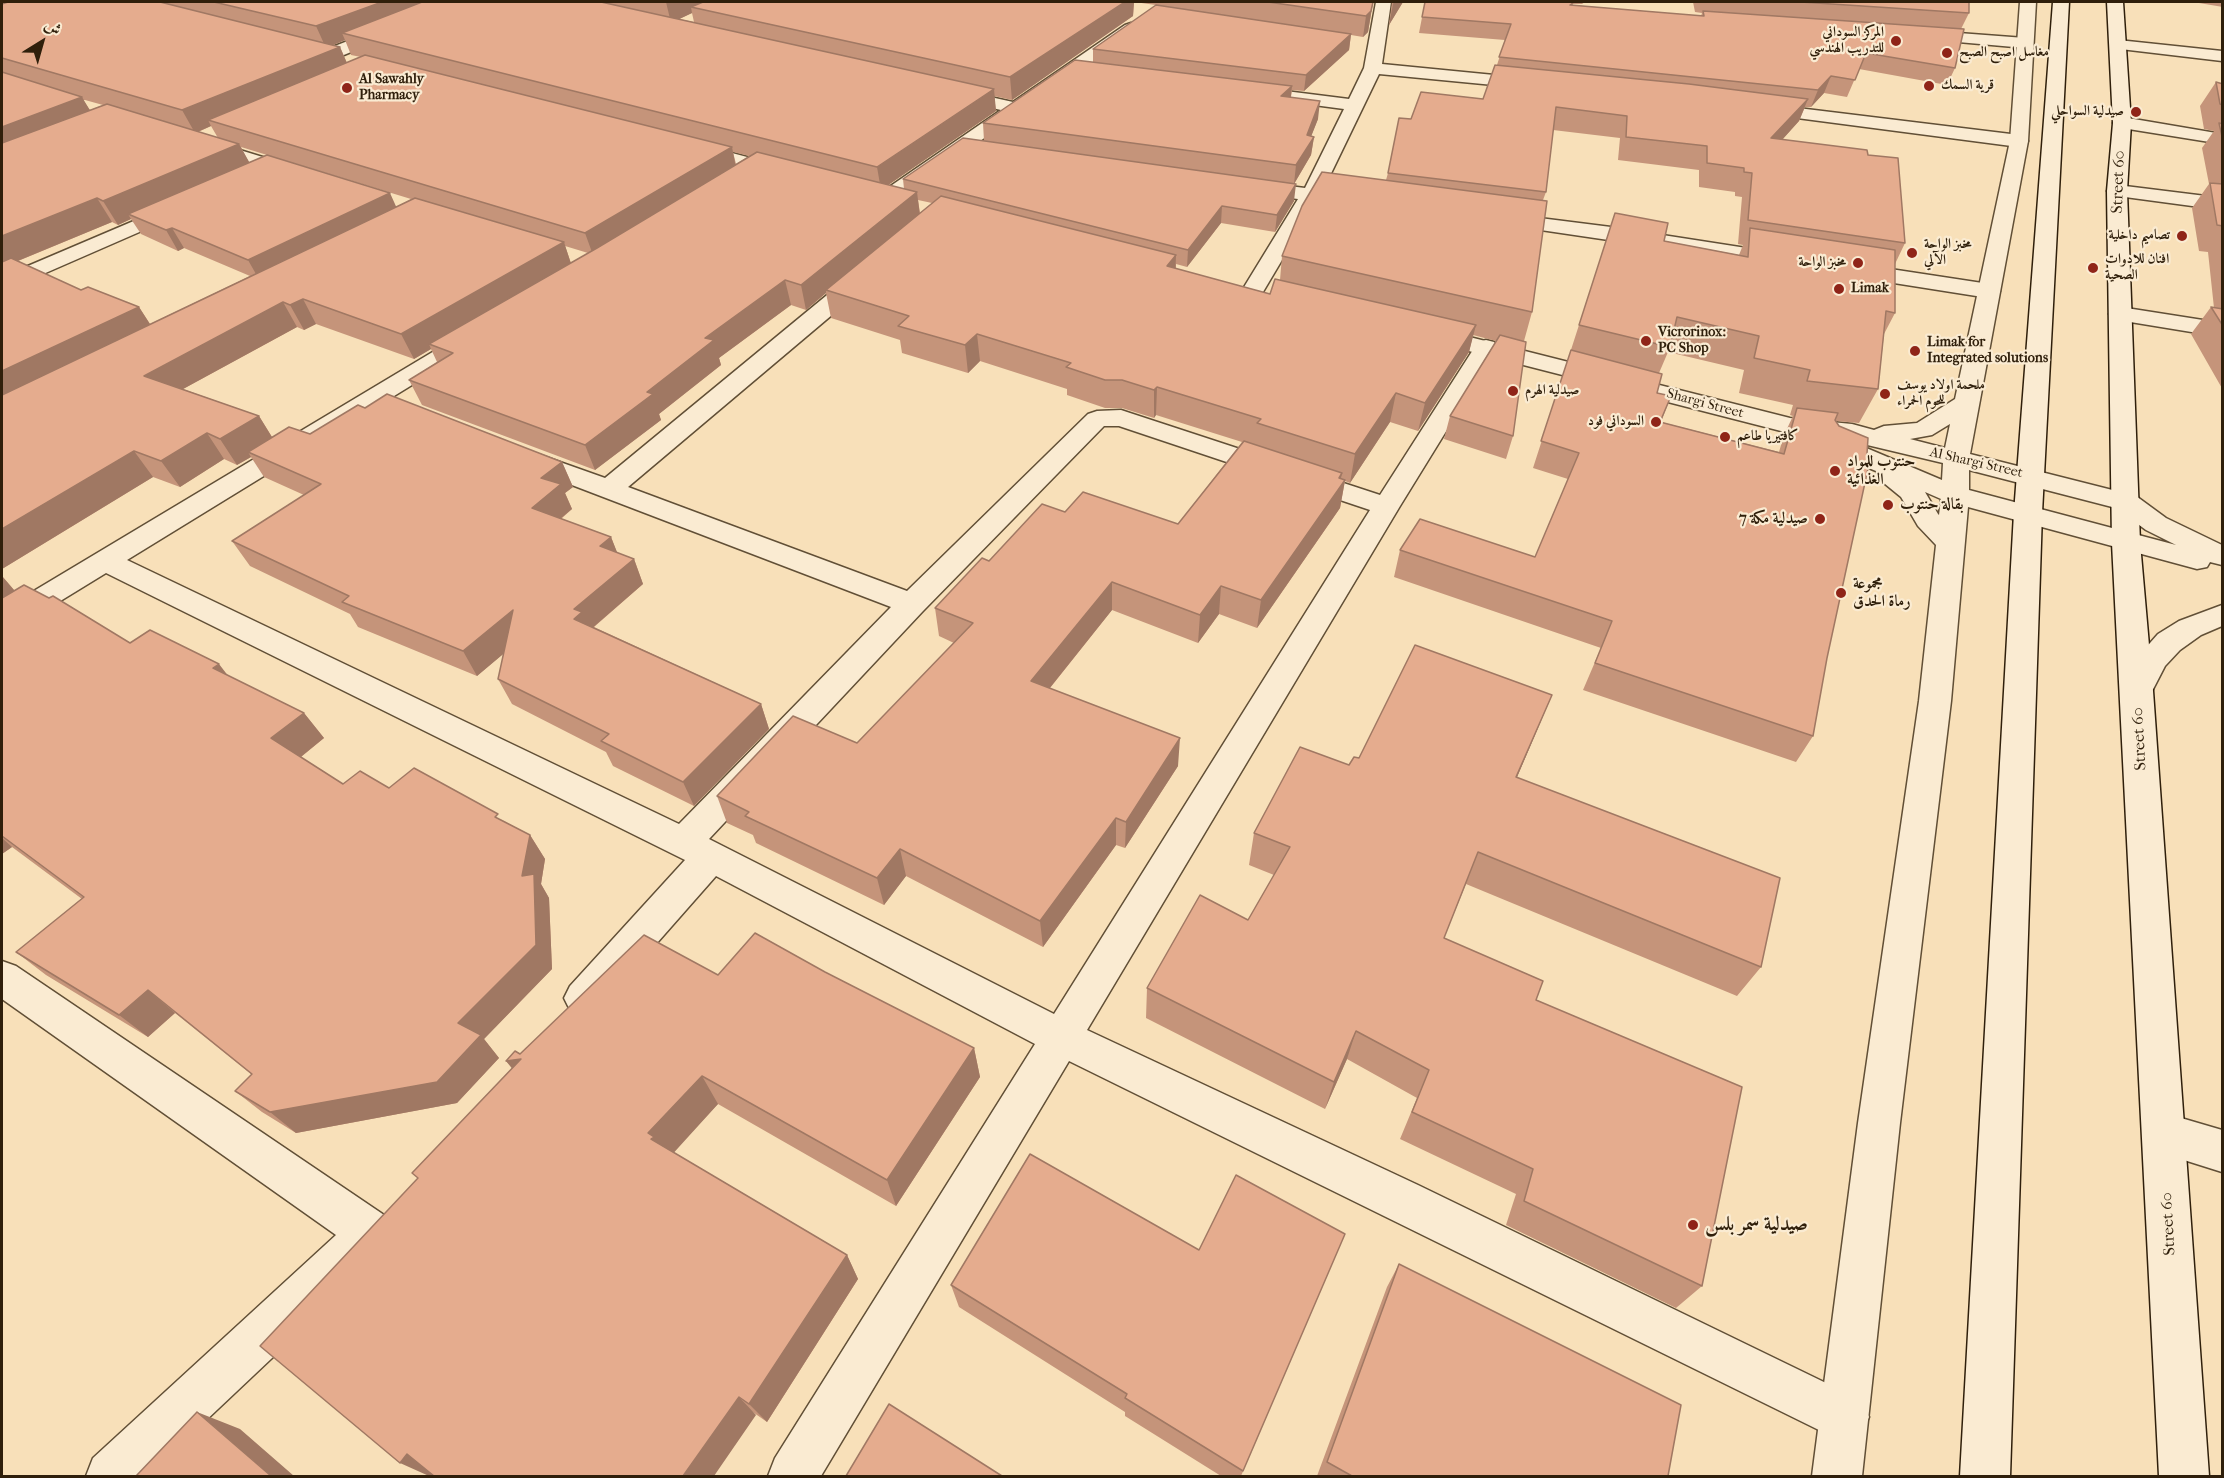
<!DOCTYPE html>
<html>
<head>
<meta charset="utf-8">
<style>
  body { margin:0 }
  #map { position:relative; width:2224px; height:1478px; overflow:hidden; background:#f8e0b9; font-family:"IM FELL French Canon",Amiri,serif }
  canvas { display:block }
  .frame { position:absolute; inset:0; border:3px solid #2f1f0b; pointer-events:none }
  .north { position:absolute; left:12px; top:12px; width:60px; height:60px; -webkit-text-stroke:4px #faebd2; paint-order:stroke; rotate:37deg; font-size:16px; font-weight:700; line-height:24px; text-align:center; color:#2f1f0b }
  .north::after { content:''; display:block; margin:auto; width:21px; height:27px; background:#2f1f0b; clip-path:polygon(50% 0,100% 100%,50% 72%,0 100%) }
</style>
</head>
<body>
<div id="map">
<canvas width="2224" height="1478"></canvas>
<div class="frame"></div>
<div class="north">ش</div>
</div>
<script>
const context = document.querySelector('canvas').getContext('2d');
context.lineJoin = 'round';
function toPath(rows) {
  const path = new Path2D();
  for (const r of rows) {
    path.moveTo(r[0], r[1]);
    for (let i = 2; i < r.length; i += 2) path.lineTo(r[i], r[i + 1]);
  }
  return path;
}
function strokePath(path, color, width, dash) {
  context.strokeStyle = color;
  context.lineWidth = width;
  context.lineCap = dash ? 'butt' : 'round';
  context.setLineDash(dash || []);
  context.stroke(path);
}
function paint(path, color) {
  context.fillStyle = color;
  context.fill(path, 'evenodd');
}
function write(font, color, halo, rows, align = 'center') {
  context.font = font + ' "IM FELL French Canon",Amiri,serif';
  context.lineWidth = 4.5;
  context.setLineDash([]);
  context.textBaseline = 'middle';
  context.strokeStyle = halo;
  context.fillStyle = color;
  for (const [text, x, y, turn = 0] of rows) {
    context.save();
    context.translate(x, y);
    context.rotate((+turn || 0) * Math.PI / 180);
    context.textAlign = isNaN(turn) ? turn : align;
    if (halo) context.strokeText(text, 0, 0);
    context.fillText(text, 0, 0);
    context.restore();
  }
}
const minor = toPath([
  [1376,2,1391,2,1382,64,1535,79,1541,80,1544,84,1541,88,1535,89,1379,74,1323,190,1354,194,1361,196,1364,200,1361,204,1354,206,1317,201,1260,297,1252,299,1244,297,1241,292,1298,199,1250,193,1243,191,1240,187,1243,183,1250,181,1305,188,1344,109,1246,96,1240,95,1237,91,1240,87,1246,86,1349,99,1364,68,1376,2],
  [1131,23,1139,28,1137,31,893,202,879,202,876,198,879,194,1001,110,944,97,941,93,944,89,950,88,1013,102,1125,25,1131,23],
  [1919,30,2025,38,2033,43,2025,48,1913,38,1911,35,1919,30],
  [2118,40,2222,51,2222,61,2112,48,2110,45,2112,42,2118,40],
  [1757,103,2019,135,2026,137,2028,141,2026,145,2019,147,1751,112,1748,108,1751,104,1757,103],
  [2122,117,2222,134,2222,144,2116,127,2113,123,2116,119,2122,117],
  [204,139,305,170,308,174,305,178,298,180,197,149,195,145,197,141,204,139],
  [2117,185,2222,198,2222,210,2110,195,2107,191,2110,187,2117,185],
  [176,203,183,205,186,209,183,213,2,292,2,277,176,203],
  [1500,213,1611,227,1785,254,1793,255,1796,260,1793,265,1785,266,1493,223,1490,219,1493,215,1500,213],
  [1851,263,1989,284,1997,286,2000,291,1997,296,1989,298,1843,275,1840,270,1843,265,1851,263],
  [863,270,871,272,874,277,871,282,628,487,907,591,1088,414,1097,411,1121,410,1130,413,1380,495,1478,342,1486,340,1494,342,1498,347,1400,506,1087,1030,1418,1185,1861,1400,1869,1417,1861,1434,1844,1442,1827,1434,1069,1061,821,1476,768,1476,775,1458,1035,1044,716,876,598,1010,584,1016,570,1010,564,998,570,986,685,860,106,573,13,630,2,633,2,610,466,332,474,330,482,332,486,337,482,342,127,560,679,824,891,607,517,464,513,458,517,452,526,450,605,478,855,272,863,270],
  [1104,426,1119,426,1370,510,1054,1014,709,839,923,611,1104,426],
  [2120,307,2222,323,2222,337,2112,319,2109,314,2112,309,2120,307],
  [2,961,16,966,387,1217,393,1233,387,1249,381,1251,378,1258,147,1476,86,1476,93,1458,336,1235,2,999,2,961],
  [2164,1113,2222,1130,2222,1172,2149,1149,2143,1134,2149,1119,2164,1113]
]);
const tertiary = toPath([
  [448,2,469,2,466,5,334,59,328,60,320,55,322,51,448,2],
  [2020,2,2036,2,2028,141,1970,454,2136,496,2166,518,2222,545,2222,565,2210,562,2207,567,2197,569,1968,507,1951,701,1900,1123,1862,1476,1812,1476,1858,1123,1919,701,1936,545,1918,526,1901,497,1879,479,1876,471,1827,451,1823,445,1827,439,1833,438,1781,431,1418,338,1414,333,1418,328,1426,326,1790,418,1852,424,1874,430,1884,426,1917,423,1955,399,2010,141,2020,2],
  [1950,424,1945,448,1910,439,1932,435,1950,424],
  [1842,439,1943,463,1942,480,1845,439,1842,439],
  [1969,470,2116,508,2146,530,2176,545,1969,490,1969,470],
  [1925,492,1941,499,1939,515,1938,514,1925,492],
  [690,142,793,169,796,173,793,177,786,179,683,152,681,148,683,144,690,142],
  [2222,605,2222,626,2201,635,2180,650,2165,666,2148,699,2137,703,2126,699,2121,691,2142,652,2158,634,2179,621,2222,605]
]);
const secondary = toPath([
  [2053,2,2069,2,2042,513,2010,1476,1960,1476,2014,513,2053,2],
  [2107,2,2123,2,2131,123,2127,191,2140,543,2153,691,2209,1476,2159,1476,2112,543,2107,191,2113,123,2107,2]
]);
strokePath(minor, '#614f36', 3);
strokePath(tertiary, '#614f36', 3);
strokePath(secondary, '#2f1f0b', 3);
paint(minor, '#faebd2');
paint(tertiary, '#faebd2');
paint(secondary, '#faebd2');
paint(toPath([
  [2,2,1373,2,1368,32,1363,37,1351,35,1349,50,1304,91,1292,90,1291,97,1318,119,1311,136,1314,137,1311,155,1294,184,1294,201,1275,232,1221,223,1187,267,1176,264,1176,269,1270,294,1280,280,1282,256,1386,180,1388,173,1411,119,1483,99,1497,65,1505,40,1419,33,1425,2,1585,2,1582,4,1573,4,1573,5,1701,16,1702,13,1695,12,1693,2,1969,2,1969,13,1961,29,1955,68,1947,85,1859,69,1847,97,1824,93,1811,107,1805,107,1799,121,1782,140,1868,155,1905,243,1895,264,1895,313,1884,334,1878,389,1859,423,1836,421,1827,658,1813,736,1796,762,1583,690,1601,648,1394,577,1400,550,1535,557,1568,479,1533,468,1615,213,1664,241,1739,255,1743,245,1738,244,1742,197,1735,196,1735,192,1699,187,1699,170,1618,160,1620,138,1553,130,1546,192,1543,200,1532,312,1524,341,1513,436,1506,459,1444,439,1450,416,1496,341,1473,335,1469,352,1418,431,1390,422,1350,483,1345,481,1340,508,1257,628,1219,614,1198,643,1112,610,1050,688,1178,766,1125,848,1116,845,1043,947,906,876,884,905,756,843,753,835,727,823,717,796,857,743,954,643,939,636,935,608,989,561,1065,512,1178,524,1242,442,1156,415,1154,418,1122,408,1105,408,1067,395,1067,389,980,361,968,373,902,353,900,340,831,318,826,293,806,310,791,305,719,358,721,365,659,414,661,420,595,470,422,405,409,380,437,362,431,349,414,359,316,324,304,330,297,327,183,389,259,416,272,437,310,434,365,408,562,462,573,487,565,493,572,509,561,519,611,537,617,553,634,559,643,584,594,627,761,704,769,729,694,806,613,766,606,752,512,704,498,679,504,653,477,676,358,627,350,614,250,566,232,541,304,495,264,477,251,457,237,465,224,459,180,487,153,477,2,569],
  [1134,2,1156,5,1093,49,1093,62,983,123,984,141,903,179,904,189,888,185,996,111,994,96,1012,100,1133,16],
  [692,13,694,22,679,19],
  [345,40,351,55,361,57,347,63,340,47,333,45],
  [83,100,85,100,103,105,90,110],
  [211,126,218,138,198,132],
  [241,147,411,199,396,207,249,163],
  [733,152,749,156,736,164],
  [918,200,932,203,920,213],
  [131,219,141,234,178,251,184,248,250,276,150,324,139,307,81,290,18,261,112,222,118,225],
  [565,246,588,253,571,263],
  [1668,352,1744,370,1739,393,1793,405,1790,415,1793,416,1784,435,1779,452,1661,422,1671,396,1657,393,1659,373],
  [1392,2,1403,2,1389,25],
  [2192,2,2223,2,2223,7,2193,2],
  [2216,82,2223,84,2223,390,2191,334,2211,307,2214,308,2208,252,2199,251,2192,208,2209,184,2202,148,2214,131,2204,129,2200,106],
  [2,576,15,591,130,643,227,675,304,713,324,738,301,757,343,784,389,788,502,820,530,835,545,859,541,884,549,898,552,969,484,1039,499,1058,457,1103,296,1133,262,1112,235,1091,252,1075,175,1013,148,1037,46,975,16,952,82,899,12,847,2,854],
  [1552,695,1517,777,1761,967,1737,996,1466,884,1444,938,1536,1000,1702,1286,1676,1308,1506,1225,1516,1194,1400,1139,1417,1098,1347,1059,1325,1109,1146,1018,1147,988,1248,920,1274,875,1249,865,1254,833,1359,758],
  [825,972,974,1048,980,1077,896,1206,718,1104,673,1152,847,1255,858,1279,767,1422,418,1178,412,1173,512,1068,506,1061,520,1054,718,975],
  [1345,1234,1241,1476,1221,1476,1125,1416,1125,1412,959,1307,951,1285,1199,1250],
  [1399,1264,1668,1476,1317,1476,1387,1287]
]), '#c5947a');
paint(toPath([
  [382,2,443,2,342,33,345,40,326,48,316,26],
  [666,2,717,2,691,7,692,13,671,23],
  [1125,2,1134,2,1133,16,1012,100,1010,77],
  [1373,2,1368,32,1363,37,1366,16],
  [1394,2,1403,2,1389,25,1393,4],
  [1351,34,1349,50,1304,91,1306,75],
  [340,47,349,68,208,120,211,126,195,133,182,110],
  [1831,76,1824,93,1811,107,1818,90],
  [1292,86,1290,104,1281,96],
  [994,89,996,111,881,190,877,167],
  [82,97,95,119,2,156,2,127],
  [1808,99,1799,121,1762,162,1771,138],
  [1320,101,1318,119,1307,147,1314,137,1311,155,1294,184,1296,165],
  [239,144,252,167,128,214,131,219,118,225,103,201],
  [732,147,736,168,593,255,585,233],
  [1296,184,1294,201,1275,232,1277,215],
  [917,192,920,216,826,290,826,293,806,310,801,285],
  [390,193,399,213,260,281,248,260],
  [97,198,112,222,3,267,2,276,2,236],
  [1222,206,1221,223,1187,267,1188,250],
  [172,228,184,248,178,251,166,230],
  [564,242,572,267,429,344,431,349,414,359,401,334],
  [1176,255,1175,282,1167,266],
  [785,280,791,305,719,358,721,365,659,414,661,420,595,470,585,445,705,338],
  [303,299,316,324,304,330,290,305],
  [283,302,297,327,161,401,144,376],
  [139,307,155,332,2,407,2,371],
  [1476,325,1469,352,1418,431,1425,403],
  [977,334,980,361,968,373,965,345],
  [1157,387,1156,415,1154,418,1154,390],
  [1396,393,1390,422,1350,483,1355,454],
  [259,416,275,442,248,452,251,457,237,465,220,439],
  [207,433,224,459,180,487,161,461],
  [134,451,153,477,2,569,2,529],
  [562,462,573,487,565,493,572,509,543,533,532,508,541,478],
  [1342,473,1339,488,1345,480,1340,508,1257,628,1261,600],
  [611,537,621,562,600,546],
  [634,559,643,584,590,630,574,619,574,609],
  [2,576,19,596,2,608],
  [1112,582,1112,610,1033,709,1031,681],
  [1221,586,1219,614,1198,643,1200,615],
  [513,610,526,635,477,676,463,651],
  [219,664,239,690,213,668],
  [1552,695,1538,728,1503,810,1516,777],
  [761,704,769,729,694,806,683,782],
  [304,713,324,738,292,764,271,738],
  [1180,738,1178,766,1125,848,1126,822],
  [1116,818,1116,845,1043,947,1040,921],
  [530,835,545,859,541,884,549,898,552,969,484,1039,499,1058,457,1103,296,1133,270,1112,458,1023,522,876],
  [2,838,12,847,2,854],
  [900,849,906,876,884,905,877,878],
  [148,990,175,1013,148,1037,119,1015],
  [1356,1031,1347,1059,1325,1109,1334,1082],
  [974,1048,980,1077,896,1206,887,1180],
  [521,1059,530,1090,506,1061],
  [702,1076,718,1104,669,1158,670,1166,648,1133],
  [847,1255,858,1279,767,1422,749,1404],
  [739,1397,756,1415,714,1476,683,1476],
  [197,1412,240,1429,294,1476,271,1476],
  [407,1454,436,1476,429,1476,400,1463]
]), '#a07863');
const building = toPath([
  [8,2,160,2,340,47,182,110,2,58,2,4,8,2],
  [214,2,382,2,316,26,214,2],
  [422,2,601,2,994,89,877,167,342,33,422,2],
  [703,2,1125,2,1010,77,691,7,703,2],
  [1268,2,1373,2,1371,11,1366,16,1268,2],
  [1425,2,1574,2,1570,5,1704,16,1703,11,1964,29,1955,68,1866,53,1855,80,1831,76,1818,90,1499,57,1511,24,1422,17,1425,2],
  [1801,2,1969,2,1969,13,1801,2],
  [1156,5,1351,34,1306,75,1093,49,1156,5],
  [365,55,732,147,585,233,208,120,365,55],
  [1075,60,1292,86,1281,96,1320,101,1307,135,1314,137,1296,165,983,123,1075,60],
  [1495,65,1689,84,1808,99,1771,138,1867,150,1868,155,1898,158,1905,243,1748,220,1752,173,1744,172,1744,168,1707,163,1707,146,1626,137,1627,116,1556,107,1546,192,1388,173,1399,118,1411,119,1421,92,1483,99,1495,65],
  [2,72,82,97,2,127,2,72],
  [2216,82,2223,84,2223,105,2220,104,2216,82],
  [107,104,239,144,103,201,97,198,2,236,2,143,107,104],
  [2219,123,2223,124,2223,141,2219,123],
  [963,138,1296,184,1277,215,1222,206,1188,250,903,179,963,138],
  [757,152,917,192,801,285,785,280,705,338,714,340,647,392,653,394,585,445,409,380,453,353,429,344,597,248,757,152],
  [267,155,390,193,248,260,172,228,166,230,128,214,267,155],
  [1322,172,1547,201,1532,312,1282,256,1302,206,1322,172],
  [2210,183,2223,184,2223,226,2217,225,2210,183],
  [941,196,1176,255,1167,266,1270,294,1275,279,1476,325,1425,403,1396,393,1355,454,1257,423,1261,419,1157,387,1154,390,1122,380,1105,380,1066,367,1071,363,977,334,965,345,898,326,909,316,826,290,941,196],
  [415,198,564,242,401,334,303,299,290,305,283,302,144,376,259,416,220,439,207,433,161,461,134,451,2,529,2,395,415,198],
  [1615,213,1668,223,1664,241,1748,257,1750,228,1895,250,1895,313,1886,311,1878,389,1807,381,1810,370,1754,358,1759,336,1677,317,1670,347,1579,325,1615,213],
  [11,258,81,290,88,287,139,307,2,371,2,262,11,258],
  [2211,307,2223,309,2223,326,2211,307],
  [1500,335,1526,342,1513,436,1450,416,1500,335],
  [1571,350,1662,374,1657,393,1671,396,1660,422,1784,454,1797,408,1838,413,1835,420,1839,426,1868,438,1867,454,1871,455,1827,658,1813,736,1595,663,1612,621,1400,550,1420,519,1535,557,1579,453,1541,441,1571,350],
  [387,394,562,462,541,478,561,484,532,508,611,537,600,546,634,559,574,609,582,612,574,619,761,704,683,782,601,741,609,734,498,679,513,610,463,651,342,602,349,596,232,541,321,484,248,452,289,427,310,434,358,405,365,408,387,394],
  [1244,441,1342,473,1339,478,1345,480,1261,600,1221,586,1200,615,1112,582,1031,681,1180,738,1126,822,1116,818,1040,921,900,849,877,878,745,816,749,812,717,796,793,716,857,743,973,623,935,608,982,558,989,561,1042,504,1065,512,1083,492,1178,524,1244,441],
  [24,585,49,598,53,596,130,643,150,630,219,664,213,668,304,713,271,738,343,784,360,771,389,788,414,768,498,814,495,817,530,835,522,876,534,874,536,945,458,1023,481,1035,437,1082,270,1112,235,1091,252,1074,148,990,119,1015,16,952,84,897,2,836,2,598,24,585],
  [1415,645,1552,695,1516,777,1780,878,1761,967,1478,852,1444,938,1543,981,1536,1000,1742,1087,1702,1286,1524,1201,1533,1169,1412,1112,1429,1070,1356,1031,1334,1082,1147,988,1200,895,1248,920,1290,847,1254,833,1300,747,1349,765,1354,757,1359,758,1415,645],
  [755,933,825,972,974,1048,887,1180,702,1076,648,1133,654,1137,651,1139,847,1255,749,1404,739,1397,683,1476,434,1476,407,1454,400,1463,260,1346,418,1178,412,1173,521,1059,506,1061,515,1051,520,1054,644,935,718,975,755,933],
  [1030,1154,1199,1250,1236,1175,1345,1234,1243,1471,1125,1398,1127,1394,951,1285,1030,1154],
  [1399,1264,1681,1405,1668,1476,1352,1476,1327,1462,1399,1264],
  [889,1404,1002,1476,846,1476,889,1404],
  [197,1412,271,1476,136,1476,197,1412]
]);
paint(building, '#e5ac8e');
strokePath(building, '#a07863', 1.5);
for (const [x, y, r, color] of [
  [1896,41,6,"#8f2418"],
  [1947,53,6,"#8f2418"],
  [1929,86,6,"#8f2418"],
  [347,88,6,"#8f2418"],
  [2136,112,6,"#8f2418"],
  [2182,236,6,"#8f2418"],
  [1912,253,6,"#8f2418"],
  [1858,263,6,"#8f2418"],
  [2093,268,6,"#8f2418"],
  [1839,289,6,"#8f2418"],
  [1646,341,6,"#8f2418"],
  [1915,351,6,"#8f2418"],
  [1513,391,6,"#8f2418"],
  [1885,394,6,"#8f2418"],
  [1656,422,6,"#8f2418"],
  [1725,437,6,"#8f2418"],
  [1835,471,6,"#8f2418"],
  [1888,505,6,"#8f2418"],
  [1820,519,6,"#8f2418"],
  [1841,593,6,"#8f2418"],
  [1693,1225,6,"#8f2418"]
]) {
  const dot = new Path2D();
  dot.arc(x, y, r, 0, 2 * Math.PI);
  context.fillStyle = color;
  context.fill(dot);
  strokePath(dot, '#faebd2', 2);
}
write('bold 14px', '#2f1f0b', '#faebd2', [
  ["المركز السوداني",1884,33,"right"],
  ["للتدريب الهندسي",1884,49,"right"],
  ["مغاسل اصبح الصبح",1959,53],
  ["Al Sawahly",359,80],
  ["Pharmacy",359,96],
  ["قرية السمك",1941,86],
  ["صيدلية السواحلي",2124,112,"right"],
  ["تصاميم داخلية",2170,236,"right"],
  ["مخبز الواحة",1924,245],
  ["الآلي",1924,261],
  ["افنان للادوات",2105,260],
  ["الصحية",2105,276],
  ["مخبز الواحة",1846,263,"right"],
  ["Limak",1851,289],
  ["Vicrorinox:",1658,333],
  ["PC Shop",1658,349],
  ["Limak for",1927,343],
  ["Integrated solutions",1927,359],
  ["ملحمة اولاد يوسف",1897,386],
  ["للحوم الحمراء",1897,402],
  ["صيدلية الهرم",1525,391],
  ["السوداني فود",1644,422,"right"],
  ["كافتيريا طاعم",1737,437]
], 'left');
write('14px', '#2f1f0b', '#faebd2', [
  ["Shargi Street",1705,404,15],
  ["Al Shargi Street",1976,463,13]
]);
write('16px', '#2f1f0b', '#faebd2', [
  ["Street 60",2119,182,-88],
  ["Street 60",2140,739,-93],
  ["Street 60",2169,1224,-93]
]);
write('bold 16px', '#2f1f0b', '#faebd2', [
  ["حنتوب للمواد",1847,462],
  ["الغذائية",1847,480],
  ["بقالة حنتوب",1900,505],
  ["صيدلية مكة 7",1808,519,"right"],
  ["مجموعة",1853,584],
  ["رماة الحدق",1853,602]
], 'left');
write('bold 20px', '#2f1f0b', '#faebd2', [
  ["صيدلية سمر بلس",1705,1225]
], 'left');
</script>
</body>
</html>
